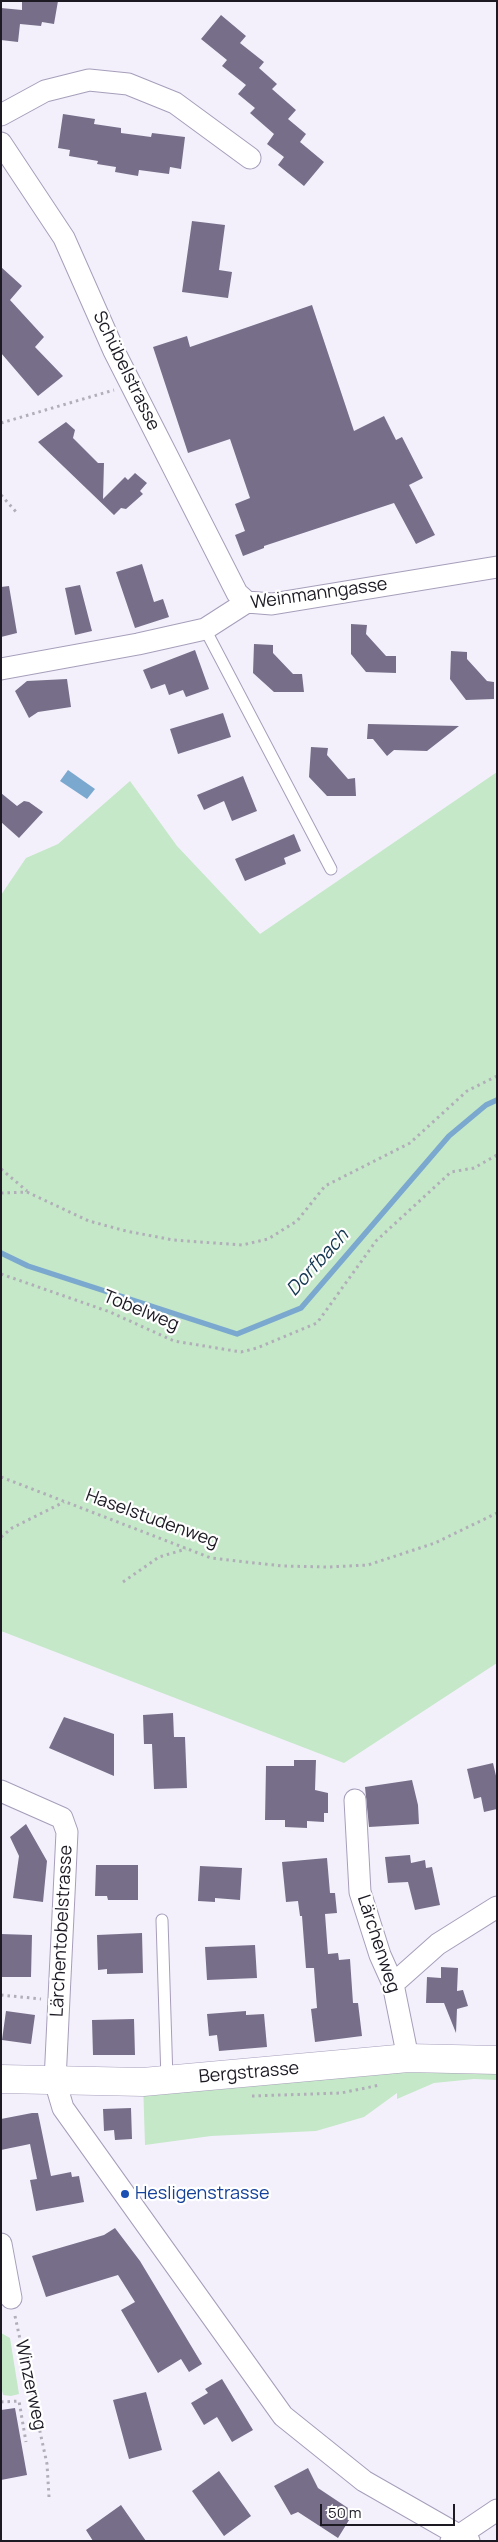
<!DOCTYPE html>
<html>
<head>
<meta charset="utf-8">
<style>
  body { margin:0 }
  #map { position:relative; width:498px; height:2542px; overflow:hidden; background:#f3f0fc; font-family:Manrope,sans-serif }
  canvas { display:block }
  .frame { position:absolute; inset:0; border:2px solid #1d1a24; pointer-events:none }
  .scale { position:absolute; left:320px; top:2504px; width:135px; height:22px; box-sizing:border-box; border:2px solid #1d1a24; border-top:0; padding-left:6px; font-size:15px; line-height:18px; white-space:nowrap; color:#1d1a24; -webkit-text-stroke:4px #fff; paint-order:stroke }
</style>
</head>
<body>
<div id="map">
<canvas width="498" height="2542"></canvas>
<div class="frame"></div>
<div class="scale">50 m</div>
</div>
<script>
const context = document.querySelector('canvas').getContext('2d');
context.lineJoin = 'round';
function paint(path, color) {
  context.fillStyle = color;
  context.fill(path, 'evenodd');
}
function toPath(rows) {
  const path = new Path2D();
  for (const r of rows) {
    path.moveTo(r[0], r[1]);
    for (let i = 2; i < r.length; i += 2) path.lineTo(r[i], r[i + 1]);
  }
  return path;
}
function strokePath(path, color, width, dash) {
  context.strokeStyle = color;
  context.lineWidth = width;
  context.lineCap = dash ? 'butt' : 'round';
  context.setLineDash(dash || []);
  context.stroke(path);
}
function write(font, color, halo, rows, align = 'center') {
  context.font = font + ' Manrope,sans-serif';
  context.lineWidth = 4.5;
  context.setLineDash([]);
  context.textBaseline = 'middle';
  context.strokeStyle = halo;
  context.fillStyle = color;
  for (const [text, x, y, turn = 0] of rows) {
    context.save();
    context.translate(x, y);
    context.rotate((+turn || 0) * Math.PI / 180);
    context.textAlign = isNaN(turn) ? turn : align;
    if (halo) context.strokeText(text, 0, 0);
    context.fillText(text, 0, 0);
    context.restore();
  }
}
paint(toPath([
  [497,772,497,1663,344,1763,1,1631,1,895,26,858,58,844,130,781,177,846,260,934],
  [408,2058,497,2071,497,2080,474,2079,434,2083,397,2099,397,2093,364,2117,316,2131,211,2136,145,2145,143,2082],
  [1,2333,10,2338,19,2394,11,2396,3,2395,1,2386]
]), '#c5e8c8');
paint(toPath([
  [68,770,95,789,87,799,60,781]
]), '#7ba8cf');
strokePath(toPath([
  [1,1253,28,1266,237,1334,301,1308,449,1136,486,1105,497,1100]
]), '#7ba8cf', 5.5);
paint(toPath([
  [22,1,58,1,54,24,42,22,41,26,20,24,18,42,1,40,1,8,22,10],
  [221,15,246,36,240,43,264,62,259,68,277,84,272,89,296,110,288,119,306,134,300,142,324,162,304,186,278,165,284,157,267,144,274,134,250,113,255,108,238,94,246,85,222,66,227,60,201,39],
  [63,114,95,119,94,124,121,128,121,133,151,137,152,133,185,137,181,169,170,167,169,174,139,170,138,176,115,172,116,167,97,164,98,161,69,156,70,150,58,148],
  [192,221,225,225,219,270,232,272,228,298,182,292],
  [1,267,22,286,10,300,44,337,35,347,63,376,38,396,1,353],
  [312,305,354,431,384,416,396,440,402,437,423,478,409,485,435,535,416,544,394,503,264,546,264,548,243,556,235,535,245,531,235,504,250,498,230,439,188,453,153,347,187,336,190,347],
  [66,422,75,430,73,438,98,463,104,463,103,499,125,477,128,480,135,473,147,483,140,491,143,494,126,509,121,508,114,515,38,442],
  [142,564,154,602,163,599,169,617,135,628,116,572],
  [80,585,92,631,75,635,65,588],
  [9,586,17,633,1,637,1,587],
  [351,624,367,625,366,634,386,656,396,656,396,673,366,672,351,654],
  [254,644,273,645,273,653,293,674,302,674,304,692,274,692,253,673],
  [195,650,209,689,186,697,183,690,169,695,165,684,151,689,143,670],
  [451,651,467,652,467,659,487,681,494,682,494,699,466,700,450,679],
  [67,679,71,707,38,712,29,718,15,691,27,681],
  [223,713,231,737,178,754,170,729],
  [368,724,459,726,427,751,394,750,387,756,373,739,367,739],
  [311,747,328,748,327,755,348,779,355,778,356,796,327,796,309,777],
  [243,776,257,811,232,821,224,801,204,810,197,795],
  [1,793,17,806,24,801,29,802,43,812,19,838,1,822],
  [294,834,301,851,284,858,286,864,245,881,235,859],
  [173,1713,174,1737,185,1737,187,1788,154,1789,152,1744,144,1744,143,1715],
  [64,1717,114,1734,114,1776,49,1748],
  [294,1760,316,1760,315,1790,328,1793,328,1813,324,1813,324,1822,307,1821,307,1828,285,1827,285,1820,265,1820,266,1766,294,1766],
  [493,1763,497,1780,497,1809,484,1812,481,1797,474,1799,467,1769],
  [412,1780,418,1805,419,1824,369,1827,365,1787],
  [26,1824,47,1861,43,1902,13,1898,19,1856,10,1837],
  [410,1855,411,1863,425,1860,426,1868,432,1867,440,1905,415,1910,408,1882,388,1883,385,1857],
  [327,1858,330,1893,335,1893,337,1913,325,1914,328,1954,338,1953,339,1960,350,1959,353,2003,358,2003,362,2036,315,2042,311,2009,317,2008,314,1968,306,1968,302,1916,300,1916,298,1901,286,1902,282,1862],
  [96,1865,138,1865,138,1900,108,1900,107,1896,95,1896],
  [200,1866,242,1868,240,1900,215,1898,215,1902,198,1901],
  [142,1933,143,1973,107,1974,107,1969,98,1970,97,1935],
  [1,1934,32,1935,31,1977,1,1977],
  [255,1945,257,1978,207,1980,205,1947],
  [441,1967,458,1968,457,1991,463,1990,468,2006,457,2009,456,2033,444,2003,426,2003,427,1977,441,1978],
  [6,2011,35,2015,31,2044,2,2040],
  [246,2011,246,2015,264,2014,267,2047,219,2051,217,2035,209,2036,207,2014],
  [134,2019,135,2055,93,2055,92,2020],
  [131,2108,132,2139,115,2140,114,2130,104,2131,103,2109],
  [32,2113,38,2113,51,2176,71,2172,72,2177,79,2176,84,2202,36,2211,30,2180,37,2179,30,2144,1,2150,1,2119],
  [115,2228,140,2261,202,2364,189,2372,181,2359,158,2373,121,2310,135,2302,118,2275,46,2297,32,2256,104,2235],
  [222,2379,253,2430,232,2442,217,2417,204,2425,191,2403,208,2393,205,2389],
  [146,2392,162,2450,129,2459,113,2400],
  [15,2408,27,2475,1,2480,1,2410],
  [308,2468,318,2488,354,2512,338,2538,298,2512,291,2515,274,2486],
  [219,2471,251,2516,224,2536,192,2491],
  [121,2505,146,2541,93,2541,86,2530]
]), '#776f89');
const lane = toPath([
  [205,629,331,869],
  [162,1920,167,2080]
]);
const street = toPath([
  [1,115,45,91,89,80,128,84,175,103,250,158],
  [1,143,64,238,114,351,237,593,247,602],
  [1,669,138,644,205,629,247,602,272,604,497,567],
  [1,1791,62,1818,67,1832,55,2081,63,2108,283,2416,364,2481,469,2541],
  [355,1800,360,1892,380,1955,393,1984,408,2058],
  [393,1984,438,1944,497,1907],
  [1,2244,11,2298],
  [451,2541,497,2510]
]);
const secondary = toPath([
  [1,2079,143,2082,408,2058,497,2060]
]);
strokePath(lane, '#a79eba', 13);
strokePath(street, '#a79eba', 23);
strokePath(secondary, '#a79eba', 29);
strokePath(toPath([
  [1,423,114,390],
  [1,495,18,514],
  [1,1169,27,1191],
  [1,1193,27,1192,89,1221,126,1231,173,1240,242,1245,268,1239,297,1221,325,1186,410,1143,467,1091,497,1076],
  [1,1274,110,1312,174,1341,241,1352,257,1348,317,1323,376,1241,451,1172,474,1168,497,1155],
  [1,1477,211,1558,282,1566,328,1567,368,1565,435,1543,497,1513],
  [1,1537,12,1528,64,1502],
  [123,1582,159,1557,186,1549],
  [1,1995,41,1999],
  [252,2096,341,2093,380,2085],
  [15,2316,47,2464,49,2497],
  [1,2402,19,2401,26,2442]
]), '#b1aeb9', 3, [2.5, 4]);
strokePath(lane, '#fff', 11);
strokePath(street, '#fff', 21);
strokePath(secondary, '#fff', 28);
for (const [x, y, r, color] of [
  [125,2194,5,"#1a4fb4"]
]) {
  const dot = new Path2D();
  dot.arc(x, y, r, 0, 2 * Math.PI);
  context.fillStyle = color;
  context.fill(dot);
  strokePath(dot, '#fff', 2);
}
write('18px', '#1d1a24', '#fff', [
  ["Schübelstrasse",126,371,64],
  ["Weinmanngasse",319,594,-8],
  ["Tobelweg",141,1311,22],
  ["Haselstudenweg",152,1519,20],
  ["Lärchentobelstrasse",62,1931,-87],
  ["Lärchenweg",378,1944,72],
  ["Bergstrasse",249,2073,-5],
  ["Winzerweg",30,2385,78]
]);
write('18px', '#164399', '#fff', [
  ["Hesligenstrasse",135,2194]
], 'left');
write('italic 19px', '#123550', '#fff', [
  ["Dorfbach",318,1263,-48]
]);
</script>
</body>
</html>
